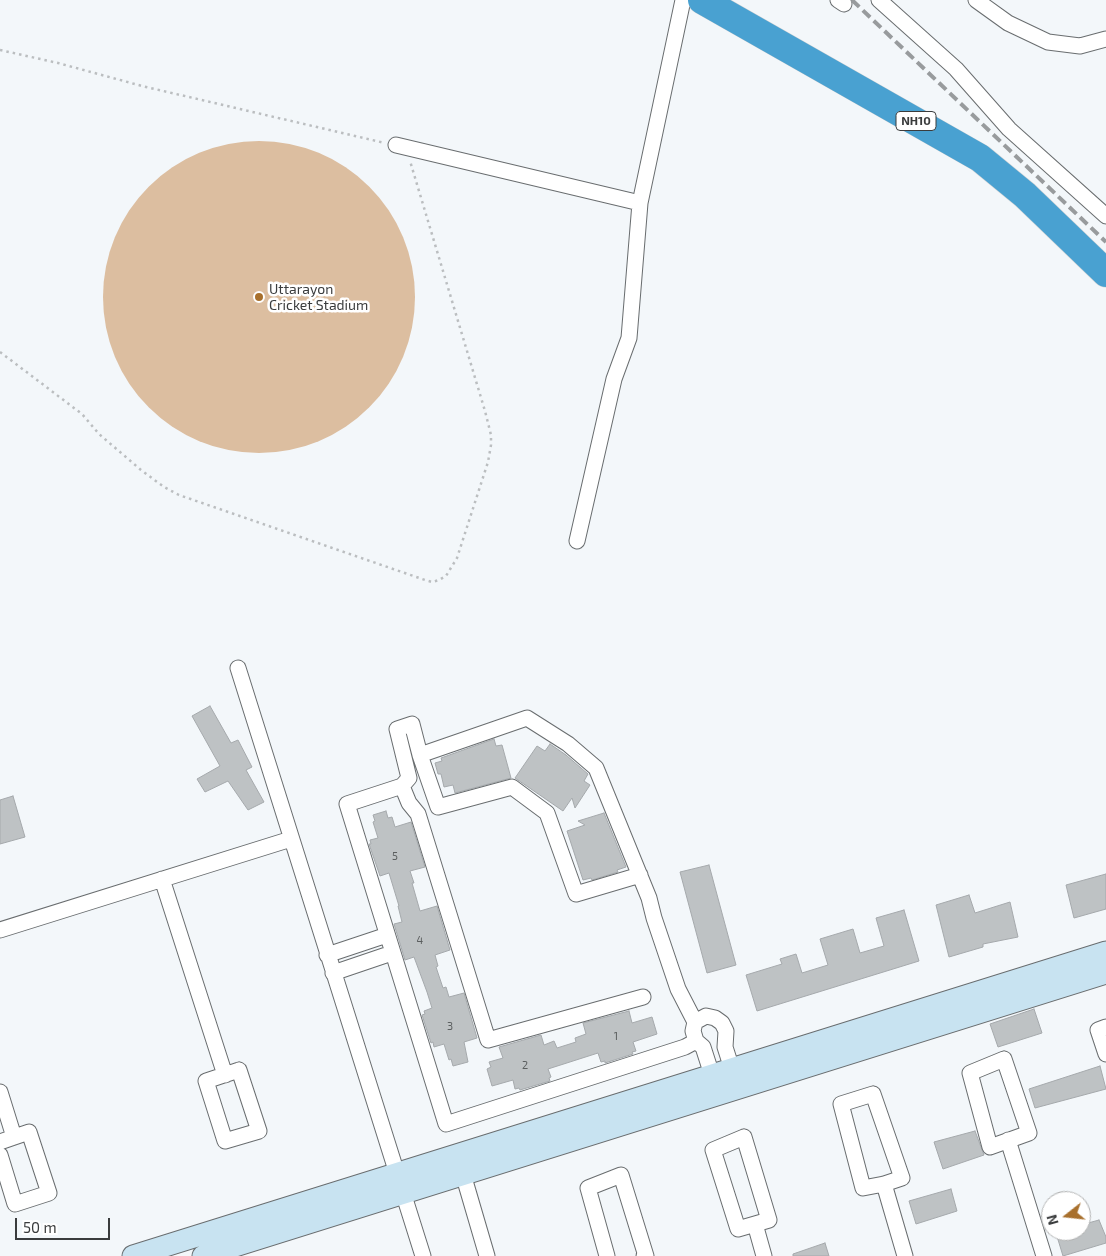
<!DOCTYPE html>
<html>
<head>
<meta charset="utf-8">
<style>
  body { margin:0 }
  #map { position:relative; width:1106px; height:1256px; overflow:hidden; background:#f3f7fa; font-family:"Exo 2",sans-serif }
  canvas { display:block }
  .north { position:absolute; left:1041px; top:1191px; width:50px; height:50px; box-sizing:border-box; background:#fff; border:1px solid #b0b1b1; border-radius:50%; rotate:254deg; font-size:14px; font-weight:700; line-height:20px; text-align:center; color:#3a3c3d }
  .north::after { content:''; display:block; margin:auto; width:18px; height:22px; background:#a8702d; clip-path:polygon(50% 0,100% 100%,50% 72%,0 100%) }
  .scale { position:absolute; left:15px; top:1218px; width:95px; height:22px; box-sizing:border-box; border:2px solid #3a3c3d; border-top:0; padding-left:6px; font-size:15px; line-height:18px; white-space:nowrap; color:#3a3c3d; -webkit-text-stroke:4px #fff; paint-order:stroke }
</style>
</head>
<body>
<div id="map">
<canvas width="1106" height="1256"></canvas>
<div class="north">N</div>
<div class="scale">50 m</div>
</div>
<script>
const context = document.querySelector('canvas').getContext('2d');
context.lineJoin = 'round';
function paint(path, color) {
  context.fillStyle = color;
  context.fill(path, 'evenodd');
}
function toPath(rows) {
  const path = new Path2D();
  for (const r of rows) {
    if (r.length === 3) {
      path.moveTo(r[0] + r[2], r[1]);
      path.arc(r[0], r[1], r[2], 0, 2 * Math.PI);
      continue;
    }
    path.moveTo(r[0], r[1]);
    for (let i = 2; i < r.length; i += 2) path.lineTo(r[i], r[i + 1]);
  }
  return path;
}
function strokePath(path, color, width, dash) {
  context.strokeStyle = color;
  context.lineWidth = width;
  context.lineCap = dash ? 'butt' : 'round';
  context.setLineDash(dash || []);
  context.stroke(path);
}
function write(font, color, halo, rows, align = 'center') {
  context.font = font + ' "Exo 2",sans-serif';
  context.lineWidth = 5;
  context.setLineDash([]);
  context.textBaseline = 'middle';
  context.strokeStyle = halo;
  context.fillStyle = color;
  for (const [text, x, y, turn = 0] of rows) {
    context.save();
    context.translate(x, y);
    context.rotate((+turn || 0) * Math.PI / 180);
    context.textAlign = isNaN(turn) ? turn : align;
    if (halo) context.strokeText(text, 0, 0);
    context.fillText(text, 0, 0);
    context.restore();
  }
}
paint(toPath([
  [259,297,156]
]), '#dcbea0');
const building = toPath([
  [210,706,231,743,238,740,252,767,246,770,264,802,248,810,228,781,205,792,197,779,220,766,192,716,210,706],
  [494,739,496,746,502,745,511,778,455,793,453,785,444,787,441,774,438,774,435,763,442,761,441,758,494,739],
  [550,744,566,755,588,774,584,781,590,785,575,808,572,798,563,811,515,778,537,746,545,751,550,744],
  [13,796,25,837,0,844,0,800,13,796],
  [386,811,388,818,392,817,395,827,411,822,425,867,410,871,414,883,412,883,420,911,437,906,450,950,435,955,438,966,436,967,443,988,446,987,449,997,464,993,477,1038,464,1042,468,1062,453,1066,451,1059,449,1060,444,1044,434,1047,433,1042,431,1043,422,1015,425,1014,424,1011,432,1008,427,992,414,957,405,960,394,924,402,922,398,906,399,906,389,873,380,876,369,844,371,844,370,840,378,838,373,822,375,821,373,815,386,811],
  [604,813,626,867,617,870,618,872,592,880,591,878,583,880,567,831,585,825,578,821,604,813],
  [709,865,736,965,707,973,680,872,709,865],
  [1106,874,1106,909,1074,918,1066,885,1106,874],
  [969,895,975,913,1010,902,1018,937,983,944,983,947,949,957,936,905,969,895],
  [904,910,919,961,757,1011,746,975,782,964,780,959,796,954,802,973,828,965,820,939,853,929,860,953,884,946,876,918,904,910],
  [1034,1009,1042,1033,998,1047,990,1024,1034,1009],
  [629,1011,632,1023,652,1017,657,1034,633,1042,636,1051,632,1052,633,1054,605,1063,605,1061,601,1062,598,1053,548,1069,551,1077,549,1078,550,1081,520,1090,519,1088,515,1089,513,1080,492,1086,487,1069,491,1067,489,1062,503,1058,499,1047,541,1035,544,1045,554,1041,557,1048,576,1042,575,1038,586,1034,583,1023,629,1011],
  [1100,1066,1106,1089,1035,1108,1029,1089,1100,1066],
  [975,1131,984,1155,943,1169,934,1142,975,1131],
  [951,1189,957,1211,916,1224,909,1201,951,1189],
  [1099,1220,1106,1237,1106,1243,1063,1256,1056,1233,1063,1231,1081,1231,1081,1225,1099,1220],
  [825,1243,829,1256,793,1256,793,1254,825,1243]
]);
paint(building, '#bec2c4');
strokePath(building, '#a5a9ac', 1);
const street = toPath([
  [838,0,844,4],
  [879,0,956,69,1009,129,1106,216],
  [976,0,1008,23,1048,42,1080,46,1106,39],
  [396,145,640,203],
  [577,541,614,379,629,338,640,203,683,0],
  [238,668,423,1256],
  [420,755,438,807,512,787,547,813,576,894,640,875],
  [402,786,409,803,418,814,488,1040,643,997],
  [162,879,225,1075],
  [0,930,291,839],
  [327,955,387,935],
  [333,973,392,953],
  [695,1022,706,1016,715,1018,722,1023,726,1031,725,1047,732,1069],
  [1106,1027,1098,1030,1106,1054],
  [696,1041,685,1047,446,1124,347,804,402,786,409,778,397,729,412,724,420,755,527,718,568,744,596,768,649,898,654,918,678,989,695,1022,693,1031,696,1041,703,1047,712,1075],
  [1004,1059,1029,1133,990,1147,970,1073,1004,1059],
  [239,1070,259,1131,225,1141,206,1081,239,1070],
  [0,1092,14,1137],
  [873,1094,902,1178,884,1184,863,1188,841,1104,873,1094],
  [744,1137,769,1220,738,1229,713,1150,744,1137],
  [1008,1140,1044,1256],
  [0,1142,29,1132,49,1193,15,1204,0,1155],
  [463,1174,487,1256],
  [884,1184,905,1256],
  [755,1224,764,1256],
  [607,1256,588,1188,621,1175,646,1256,644,1256]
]);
const secondary = toPath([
  [133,1256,1106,952],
  [203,1256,1106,973]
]);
const highway = toPath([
  [702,0,980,158,1025,195,1106,273]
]);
strokePath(street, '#696d6f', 17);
strokePath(secondary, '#696d6f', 23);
strokePath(highway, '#d4d4d4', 29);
strokePath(toPath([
  [0,50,58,63,142,86,385,143],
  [0,352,82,414,99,434,141,470,164,487,179,495,425,580,432,582,439,580,446,576,457,558,488,462,491,445,491,435,485,411,410,161]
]), '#bbbec0', 2.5, [2.5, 4]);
strokePath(street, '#fff', 15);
strokePath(secondary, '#c8e3f1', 21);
strokePath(highway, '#49a1d1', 28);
strokePath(toPath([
  [852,0,1106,242]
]), '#989b9d', 4, [10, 5]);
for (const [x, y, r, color] of [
  [259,297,5,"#a8702d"]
]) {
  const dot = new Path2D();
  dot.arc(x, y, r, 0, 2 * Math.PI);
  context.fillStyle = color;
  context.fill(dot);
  strokePath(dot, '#fff', 2);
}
write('11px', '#5b5e5f', null, [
  ["5",395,856],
  ["4",420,940],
  ["3",450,1026],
  ["1",616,1036],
  ["2",525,1065]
]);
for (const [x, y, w] of [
  [916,121,40]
]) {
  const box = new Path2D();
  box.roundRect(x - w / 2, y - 9.5, w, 19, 4);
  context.fillStyle = '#fff';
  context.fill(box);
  strokePath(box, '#3a3c3d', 1);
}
write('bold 12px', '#3a3c3d', null, [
  ["NH10",916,121]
]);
write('14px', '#3a3c3d', '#fff', [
  ["Uttarayon",269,289],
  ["Cricket Stadium",269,305]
], 'left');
</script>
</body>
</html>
